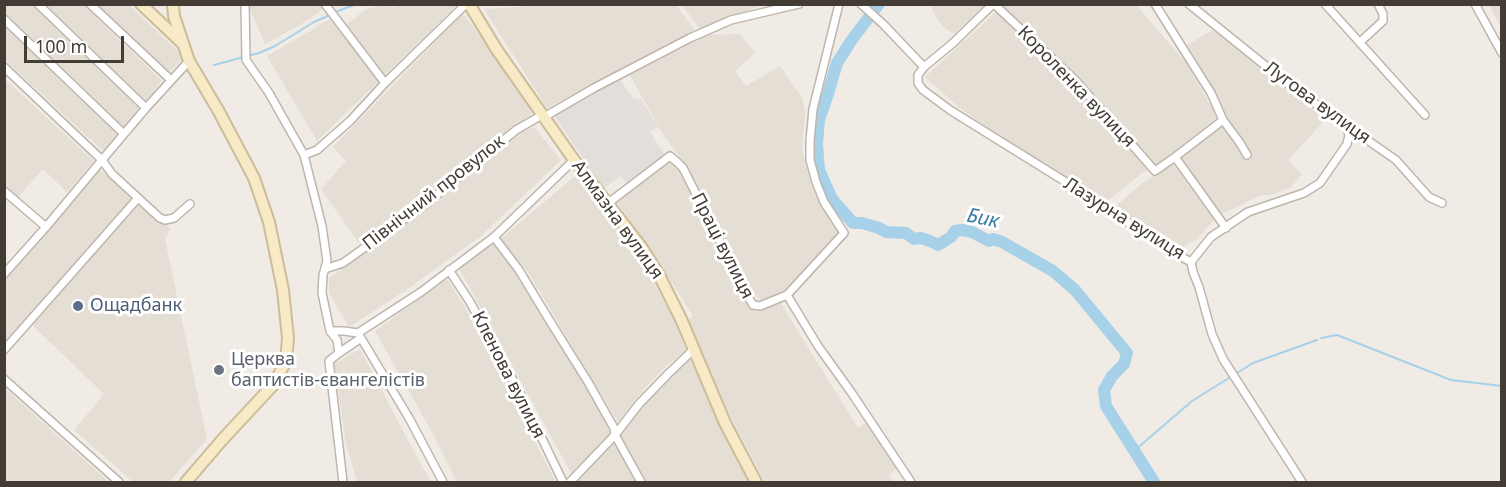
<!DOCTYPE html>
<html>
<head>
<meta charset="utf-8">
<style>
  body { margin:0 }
  #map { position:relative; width:1506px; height:487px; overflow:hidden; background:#f0ece5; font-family:"Noto Sans",sans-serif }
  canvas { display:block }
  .frame { position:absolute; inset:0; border:6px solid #423c35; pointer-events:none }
  .scale { position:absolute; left:24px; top:36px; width:100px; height:27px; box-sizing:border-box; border:3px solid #423c35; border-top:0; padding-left:8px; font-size:18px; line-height:21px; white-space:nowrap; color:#423c35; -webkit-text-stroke:4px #fff; paint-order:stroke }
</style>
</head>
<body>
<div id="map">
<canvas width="1506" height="487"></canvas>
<div class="frame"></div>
<div class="scale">100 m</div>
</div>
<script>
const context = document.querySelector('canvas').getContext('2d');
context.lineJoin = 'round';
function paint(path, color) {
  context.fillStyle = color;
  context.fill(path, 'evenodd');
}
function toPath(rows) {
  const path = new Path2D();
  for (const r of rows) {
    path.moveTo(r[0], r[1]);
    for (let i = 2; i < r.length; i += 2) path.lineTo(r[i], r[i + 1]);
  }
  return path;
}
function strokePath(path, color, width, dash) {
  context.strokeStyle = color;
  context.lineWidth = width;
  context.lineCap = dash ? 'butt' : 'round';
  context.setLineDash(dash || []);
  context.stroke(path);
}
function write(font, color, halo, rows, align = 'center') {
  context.font = font + ' "Noto Sans",sans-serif';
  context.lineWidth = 6;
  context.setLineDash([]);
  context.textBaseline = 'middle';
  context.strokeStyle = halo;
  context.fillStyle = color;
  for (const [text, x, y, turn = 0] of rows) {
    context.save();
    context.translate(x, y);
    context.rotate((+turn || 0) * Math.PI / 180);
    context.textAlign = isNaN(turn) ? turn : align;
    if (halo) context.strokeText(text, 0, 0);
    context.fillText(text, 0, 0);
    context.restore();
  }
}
paint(toPath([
  [399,4,457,5,385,75,347,24,365,10,379,6,395,7],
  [571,4,676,5,695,30,547,108,484,9],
  [4,5,33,5,140,108,123,129,5,15],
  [44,5,83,5,162,81,146,101,82,42],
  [98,5,129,5,184,57,170,72],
  [251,5,319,5,323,9,300,25,265,44,249,7],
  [682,5,762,5,700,29],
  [931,5,931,4,985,5,954,34,942,26,933,12],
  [1003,5,1136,5,1187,64,1217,117,1156,166,1091,93,1046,47,1007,10],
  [1489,5,1501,5,1501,27],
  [996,12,1055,66,1088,100,1149,168,1106,202,1004,139,961,109,925,77],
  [463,13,533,112,434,192,360,245,321,189,346,161,333,147],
  [330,19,379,81,317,141,267,56],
  [5,25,118,134,103,151,5,60],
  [1212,30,1326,119,1288,160,1302,174,1290,188,1270,195,1259,196,1220,215,1179,158,1222,125,1235,143,1244,158,1250,155,1228,119,1212,88,1188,45],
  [740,34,755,53,735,71,746,86,780,66,803,99,805,114,802,149,807,170,815,194,824,210,839,233,787,289,763,302,750,291,685,165,659,128,630,75,708,35],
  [7,81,94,161,67,192,43,169,18,197,5,185,4,84],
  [534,127,561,160,481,236,406,290,349,327,329,293,329,278,438,201,491,155,521,133],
  [669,161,679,169,745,300,755,312,780,302,858,428,868,422,898,467,889,475,894,482,765,482,720,397,705,364,688,320,693,316,671,281,616,201],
  [1173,164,1214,220,1197,239,1180,249,1115,207,1141,184],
  [99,169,134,199,5,346,5,280],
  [577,174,634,247,671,314,686,350,665,367,645,388,618,422,528,272,502,243,502,238],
  [138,204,171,229,165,239,207,439,169,482,133,482,74,430,104,394,31,324],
  [493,243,513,266,591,392,611,434,572,475,459,268],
  [447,279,466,309,556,482,457,482,433,434,375,331],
  [360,349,412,448,431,482,357,482,346,443,334,364],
  [689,359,700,379,749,482,647,482,619,434,668,379],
  [5,388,52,431,109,482,5,482],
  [613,441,637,482,577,482,576,480]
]), '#e4ded4');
paint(toPath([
  [620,80,634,99,641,99,658,127,650,132,665,155,627,184,621,176,604,188,554,116,590,94]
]), '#e3deda');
strokePath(toPath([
  [335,12,357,4],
  [214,65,259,53,275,46,314,22,330,15],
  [1321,338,1337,335,1451,380,1502,386],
  [1134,451,1192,401,1253,363,1317,340]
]), '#a7d1e8', 2);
strokePath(toPath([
  [879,4,851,41,837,63,828,94,819,120,817,144,819,170,832,199,853,223,862,223,879,228,886,232,906,233,914,239,921,238,930,241,938,245,951,237,955,231,962,230,972,232,989,241,993,239,1002,242,1053,271,1075,290,1127,353,1124,364,1112,376,1104,390,1106,406,1154,482]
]), '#a7d1e8', 12);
const street = toPath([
  [38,4,146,108],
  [90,4,171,80],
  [245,4,246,60,269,93,304,155,322,226,327,261,323,275,322,293,330,331,337,340,339,353,329,361,343,482],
  [325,4,385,83],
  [861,4,884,25,924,67],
  [993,4,953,43,924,67,918,75,918,83,923,90,950,110,1106,207,1167,249,1191,262,1193,272,1199,287,1212,334,1223,359,1302,482],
  [994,4,1076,81,1155,171,1175,157,1223,120,1211,93,1155,4],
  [1189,4,1293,88,1396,160,1429,197,1442,203],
  [1325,4,1425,115],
  [1475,4,1502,53],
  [4,19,124,134],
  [1360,42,1383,21,1383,14,1378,4],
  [189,61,146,108,102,160,112,174,160,218,165,220,174,218,190,204],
  [4,67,102,160,46,227,4,274],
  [544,117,594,88,690,38,731,20,799,4],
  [1223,120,1240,143,1247,155],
  [304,155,317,150,350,121,385,83,466,4],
  [1175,157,1226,228],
  [4,191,46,227],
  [607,204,670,156,677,162,683,168,746,293,753,305,760,306,787,295,818,346,851,392,911,482],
  [494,237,519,270,548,318,588,382,614,428,615,435,641,482],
  [1191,262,1211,237,1248,212,1304,193,1320,183,1347,144,1349,135,1346,126],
  [325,269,343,263,427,203,516,130,542,115],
  [449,270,470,302,520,393,563,482],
  [787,295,844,233,824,202,816,182,810,160,810,141,813,109,839,4],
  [330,331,344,331,358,333,421,292,494,237,574,160],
  [358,333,409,418,443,482],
  [4,350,138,198],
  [339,353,361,338],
  [4,379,119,482],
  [570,482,615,435,639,404,668,374,693,350]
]);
const secondary = toPath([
  [141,4,182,43],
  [173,4,174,16,189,61,218,110,254,178,269,222,283,290,288,338,286,361,274,384,222,440,186,482],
  [469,4,497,50,574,160,642,248,660,277,681,319,725,423,756,482]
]);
strokePath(street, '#beb6ac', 10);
strokePath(secondary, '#ccbc99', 14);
strokePath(street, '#fff', 7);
strokePath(secondary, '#f9eac7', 10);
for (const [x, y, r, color] of [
  [78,306,6,"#5c6f8a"],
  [219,370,6,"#6b7280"]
]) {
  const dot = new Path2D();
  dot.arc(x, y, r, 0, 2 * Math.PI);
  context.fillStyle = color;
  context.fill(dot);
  strokePath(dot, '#fff', 2);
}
write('18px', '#423c35', '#fff', [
  ["Короленка вулиця",1076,87,46],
  ["Лугова вулиця",1317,103,36],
  ["Північний провулок",434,193,-38],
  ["Лазурна вулиця",1124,219,32],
  ["Алмазна вулиця",617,220,54],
  ["Праці вулиця",722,246,63],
  ["Кленова вулиця",508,375,63]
]);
write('18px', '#4e5e75', '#fff', [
  ["Ощадбанк",90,306]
], 'left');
write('18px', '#5b616d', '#fff', [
  ["Церква",231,360],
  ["баптистів-євангелістів",231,381]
], 'left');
write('italic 20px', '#3a7ca2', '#fff', [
  ["Бик",983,219,12]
]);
</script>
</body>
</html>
